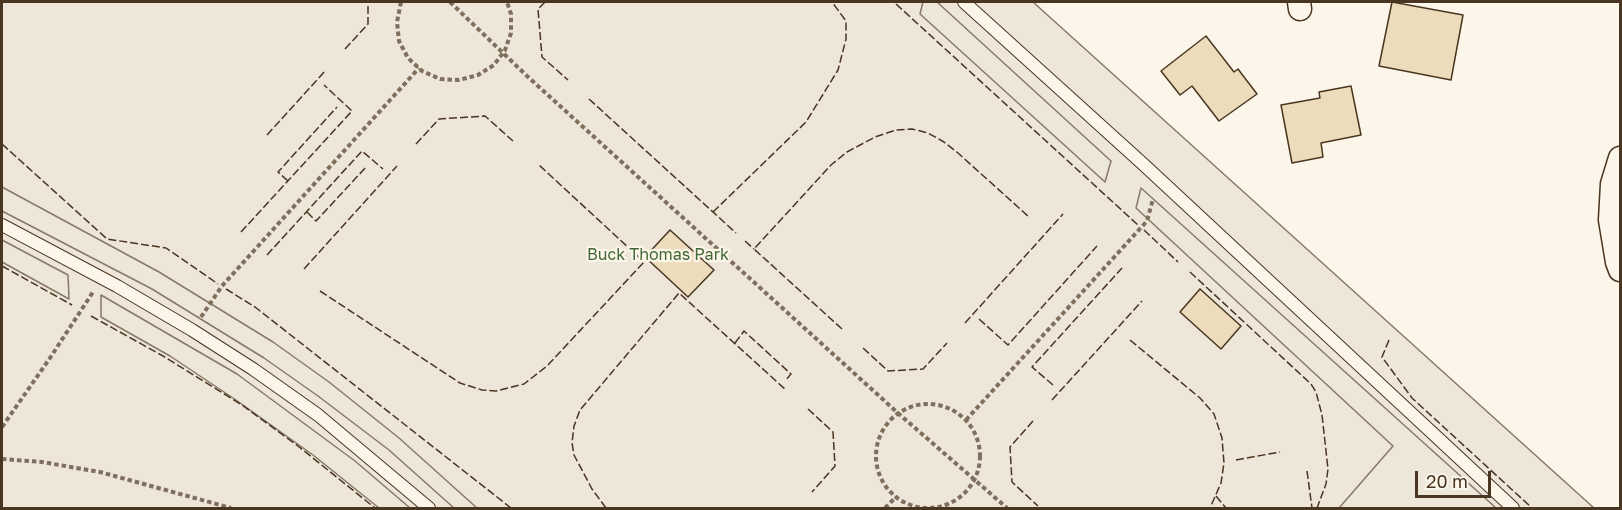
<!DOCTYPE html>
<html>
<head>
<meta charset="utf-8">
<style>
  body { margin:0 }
  #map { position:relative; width:1622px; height:510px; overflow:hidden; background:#fbf6e9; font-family:"Golos Text",sans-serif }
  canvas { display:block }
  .frame { position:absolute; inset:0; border:3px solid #4a3520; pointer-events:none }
  .scale { position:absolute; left:1415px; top:471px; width:76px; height:27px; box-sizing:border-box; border:3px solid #4a3520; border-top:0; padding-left:8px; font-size:18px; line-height:21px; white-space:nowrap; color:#4a3520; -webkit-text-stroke:4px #fbf6e9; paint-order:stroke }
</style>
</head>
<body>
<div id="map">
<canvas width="1622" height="510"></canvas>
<div class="frame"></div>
<div class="scale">20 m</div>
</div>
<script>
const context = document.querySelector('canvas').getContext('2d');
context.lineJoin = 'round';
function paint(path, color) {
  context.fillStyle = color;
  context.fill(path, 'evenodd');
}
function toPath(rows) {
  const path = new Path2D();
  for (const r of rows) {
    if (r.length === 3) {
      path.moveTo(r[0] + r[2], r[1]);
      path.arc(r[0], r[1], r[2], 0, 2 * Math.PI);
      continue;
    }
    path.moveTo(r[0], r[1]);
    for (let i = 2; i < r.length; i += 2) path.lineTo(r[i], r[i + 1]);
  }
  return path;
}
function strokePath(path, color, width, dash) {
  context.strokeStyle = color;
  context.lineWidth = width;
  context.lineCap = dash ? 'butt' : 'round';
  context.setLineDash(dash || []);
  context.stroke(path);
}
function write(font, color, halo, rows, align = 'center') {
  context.font = font + ' "Golos Text",sans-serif';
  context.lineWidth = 4.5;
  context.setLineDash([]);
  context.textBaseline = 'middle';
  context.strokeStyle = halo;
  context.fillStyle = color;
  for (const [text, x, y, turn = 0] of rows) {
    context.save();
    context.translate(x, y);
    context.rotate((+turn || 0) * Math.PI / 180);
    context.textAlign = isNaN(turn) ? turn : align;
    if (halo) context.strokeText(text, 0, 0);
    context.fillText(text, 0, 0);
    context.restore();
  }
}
const green = toPath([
  [2,2,1033,2,1594,508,2,508,2,2]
]);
paint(green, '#ede6d9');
strokePath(green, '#887966', 1.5);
const parking = toPath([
  [923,2,937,2,1111,161,1105,182,920,14,923,2],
  [2,187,159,272,273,342,329,382,399,438,477,508,454,508,389,450,318,396,264,358,152,289,2,211,2,187],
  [1141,188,1496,508,1339,508,1393,446,1136,208,1141,188],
  [2,240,68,275,69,299,2,262,2,240],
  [101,295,237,374,355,461,410,508,379,508,313,455,236,400,170,356,101,317,101,295]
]);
paint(parking, '#ede7d9');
strokePath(parking, '#887966', 1.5);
const building = toPath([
  [1392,2,1463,15,1451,80,1379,66,1392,2],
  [1206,36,1234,72,1238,69,1257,94,1219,121,1192,86,1180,95,1161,71,1206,36],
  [1351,86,1361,135,1321,143,1323,157,1292,163,1281,105,1320,98,1319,92,1351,86],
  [670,230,714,270,688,297,645,257,670,230],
  [1200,289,1241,326,1221,349,1180,312,1200,289]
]);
paint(building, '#ecdcbc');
strokePath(building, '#4a3520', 1.5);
const lane = toPath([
  [964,2,1143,164,1513,508],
  [2,225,117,286,192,330,253,369,318,415,429,508]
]);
const street = toPath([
  [1299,2,1300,9],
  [1620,158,1612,184,1610,220,1617,262,1620,270]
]);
strokePath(lane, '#4a3520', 14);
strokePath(street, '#4a3520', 25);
strokePath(toPath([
  [401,2,397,22,399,41,408,58,422,71,440,79,459,80,478,75,494,65,505,50,511,33,511,14,507,2],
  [450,2,527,76,899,414,1007,508],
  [201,317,222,286,419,68],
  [928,456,52],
  [966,420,1147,221,1153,199],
  [2,427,50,358,93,292],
  [2,459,42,462,100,472,231,508],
  [885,508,896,497]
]), '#7f6f5c', 4, [4.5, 3]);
strokePath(lane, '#fbf6e9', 12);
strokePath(street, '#fbf6e9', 22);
strokePath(toPath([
  [545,2,538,9,542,57,568,80],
  [896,4,1138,225],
  [345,49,368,24,368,2],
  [589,99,736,233],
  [267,135,326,70],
  [2,144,107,239,166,248,218,284],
  [416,144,439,119,485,116,513,141],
  [288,181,278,172,337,107],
  [307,212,316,221,367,166],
  [713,212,806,122,838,70,846,39,846,21,832,2],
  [1144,230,1178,262],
  [241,232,352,111,324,85],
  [745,241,754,249],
  [267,255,362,151,383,169],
  [2,266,72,305],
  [304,269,397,166],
  [1190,272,1311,384,1316,392,1322,415,1328,469,1326,484,1317,508],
  [226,289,255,307,511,508],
  [320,291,460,383,482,390,496,391,524,384,547,366,644,262,539,165],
  [91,316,163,356,242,405,298,446,375,508],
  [979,319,1008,345,1097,246],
  [965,323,1063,214],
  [842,329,754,249,831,165,847,152,875,137,896,130,912,129,928,133,944,142,958,153,1029,217],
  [1130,340,1200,398,1214,414,1222,438,1224,463,1221,483,1210,508],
  [1389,340,1382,357,1412,398,1532,508],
  [735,343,744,331,791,374,785,381],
  [863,348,888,371,923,369,947,343],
  [1053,385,1032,367,1122,268],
  [1052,400,1142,301],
  [808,409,833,432,835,466,812,492],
  [1033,421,1010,447,1012,482,1038,506],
  [1236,460,1280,452],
  [1307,471,1312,508],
  [1216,496,1226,508],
  [606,508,592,489,574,455,572,443,574,426,580,410,679,293,786,390]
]), '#4a3520', 1.5, [8, 3]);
write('16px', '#436837', '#fbf6e9', [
  ["Buck Thomas Park",658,255]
]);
</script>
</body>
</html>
